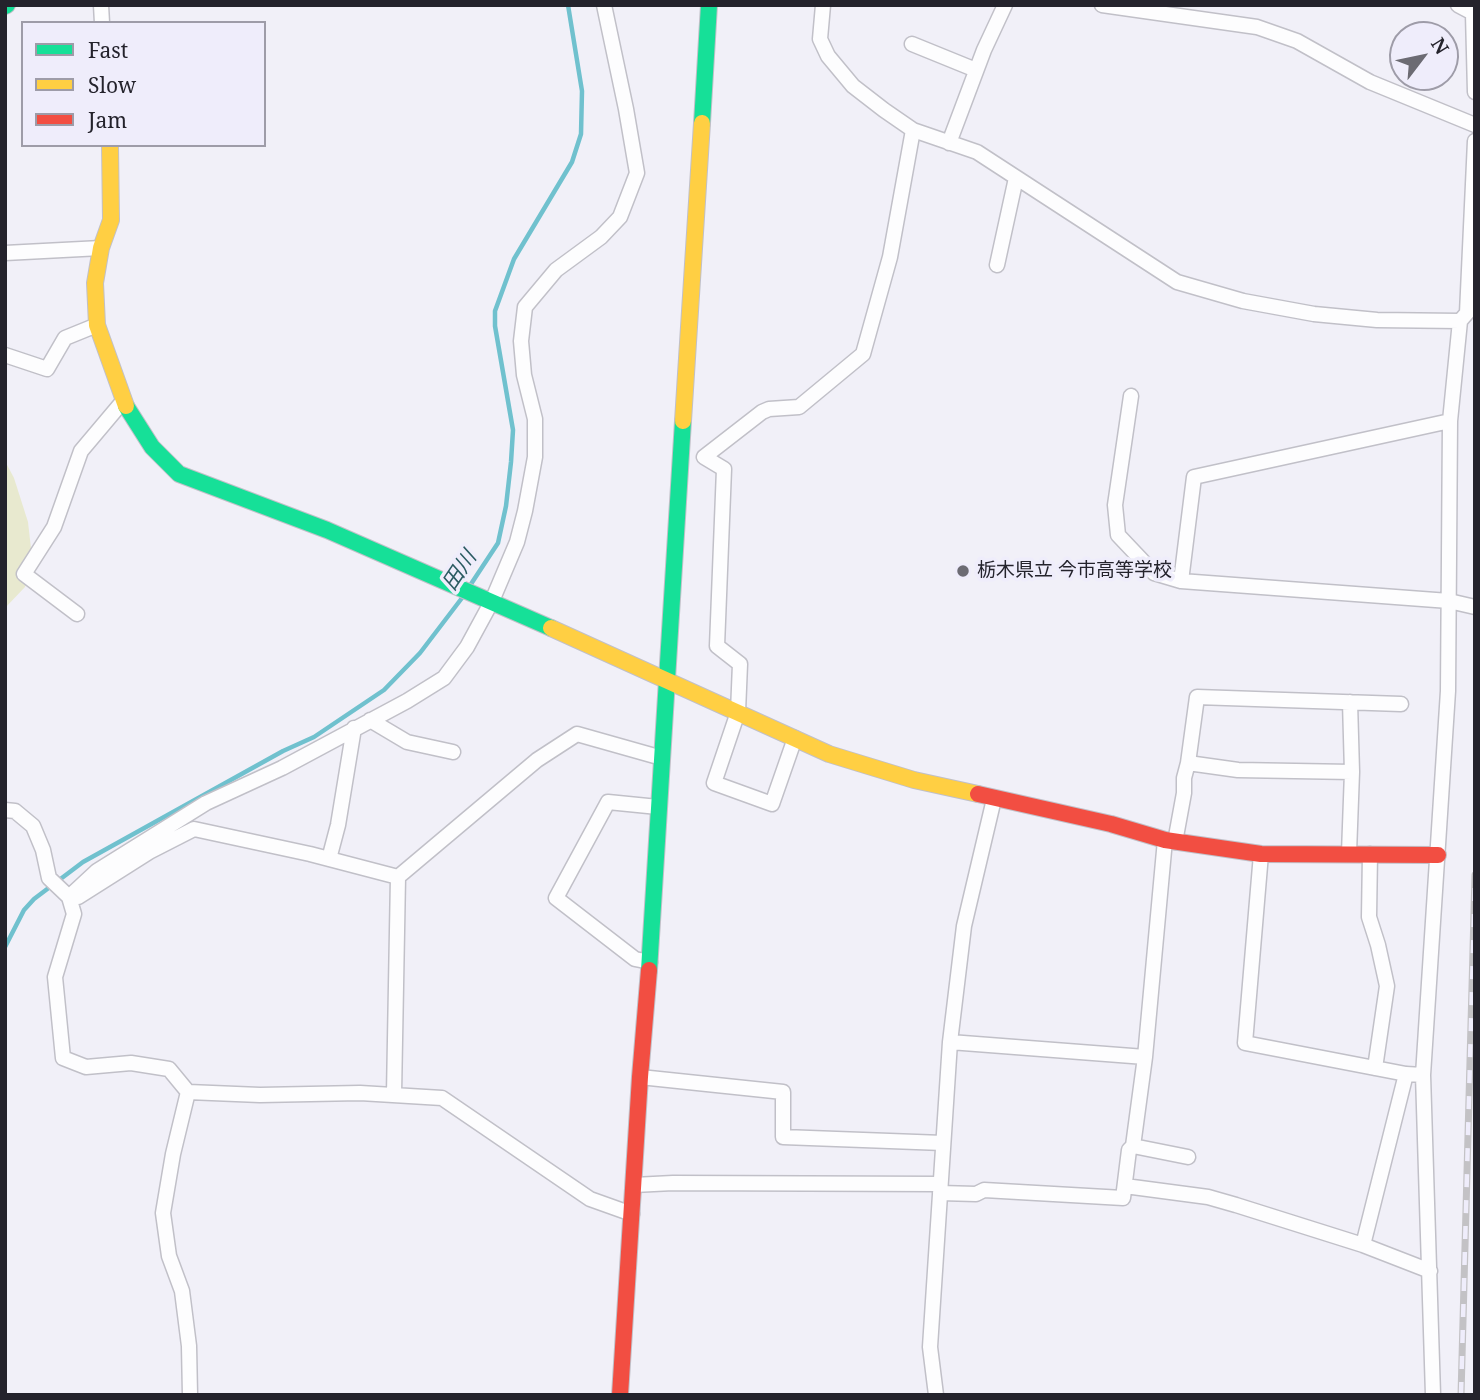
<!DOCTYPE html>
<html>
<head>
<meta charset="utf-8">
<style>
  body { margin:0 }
  #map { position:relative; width:1480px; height:1400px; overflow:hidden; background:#f1f0f8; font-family:"Noto Serif",serif }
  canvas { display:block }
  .frame { position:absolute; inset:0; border:7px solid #24232c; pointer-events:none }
  .legend { position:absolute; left:21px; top:21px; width:245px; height:126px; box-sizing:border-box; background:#efedfb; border:2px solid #9e9ca8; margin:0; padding:9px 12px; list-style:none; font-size:21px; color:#24232c }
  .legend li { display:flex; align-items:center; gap:14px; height:35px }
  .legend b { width:35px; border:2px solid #9e9ca8 }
  .north { position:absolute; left:1389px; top:21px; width:70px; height:70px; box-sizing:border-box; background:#efedfb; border:2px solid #9e9ca8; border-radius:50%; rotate:58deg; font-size:19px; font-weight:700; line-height:28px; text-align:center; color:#24232c }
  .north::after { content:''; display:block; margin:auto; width:24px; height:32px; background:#6c6b73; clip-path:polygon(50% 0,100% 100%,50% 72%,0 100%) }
</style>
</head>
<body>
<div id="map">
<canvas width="1480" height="1400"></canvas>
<div class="frame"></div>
<ul class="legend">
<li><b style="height:9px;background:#16e098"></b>Fast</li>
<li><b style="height:9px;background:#ffcf43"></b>Slow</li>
<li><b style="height:9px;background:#f24e42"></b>Jam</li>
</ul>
<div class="north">N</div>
</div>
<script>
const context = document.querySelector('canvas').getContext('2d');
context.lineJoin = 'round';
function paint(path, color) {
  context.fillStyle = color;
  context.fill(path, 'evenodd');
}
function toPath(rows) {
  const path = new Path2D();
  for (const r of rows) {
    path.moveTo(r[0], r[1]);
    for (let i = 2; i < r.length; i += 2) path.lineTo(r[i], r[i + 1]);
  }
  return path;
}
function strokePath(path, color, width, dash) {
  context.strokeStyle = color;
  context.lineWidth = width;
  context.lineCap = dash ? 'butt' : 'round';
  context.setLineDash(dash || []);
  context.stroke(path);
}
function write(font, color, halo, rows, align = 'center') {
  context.font = font + ' "Noto Serif","Noto Sans JP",serif';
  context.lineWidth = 7;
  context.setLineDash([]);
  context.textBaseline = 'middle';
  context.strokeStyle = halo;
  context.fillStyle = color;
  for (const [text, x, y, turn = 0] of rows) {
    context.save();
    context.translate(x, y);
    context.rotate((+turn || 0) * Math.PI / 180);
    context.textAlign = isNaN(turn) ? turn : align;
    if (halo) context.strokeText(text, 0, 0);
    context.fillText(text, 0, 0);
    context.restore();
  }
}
paint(toPath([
  [5,461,14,478,28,522,33,566,25,587,5,608]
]), '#e8e9cf');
strokePath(toPath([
  [471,584,498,543,506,506,511,462,513,430,495,326,495,311,514,259,572,162,581,134,582,91,568,5],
  [5,947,24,910,34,899,83,862,283,751,314,737,384,690,420,653,465,594]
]), '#70c1ce', 4.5);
const street = toPath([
  [101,5,102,23],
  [823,5,820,39,828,56,853,86,884,110,913,130,977,152,1177,282,1243,301,1314,314,1377,320,1460,321],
  [1102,5,1257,27,1297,41,1370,82,1475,125],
  [1458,5,1475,14],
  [1473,14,1475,92],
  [912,44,976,70],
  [949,143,984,50,1005,5],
  [5,253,101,248],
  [997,265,1016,178],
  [5,355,47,369,65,338,97,325],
  [1131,396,1115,505,1118,535,1154,573,1181,581,1449,601,1475,607],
  [1181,581,1194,477,1450,421],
  [77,614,24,574,54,527,81,451,124,400],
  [370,720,407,742,453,752],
  [795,738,772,804,714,783,738,712,740,664,717,646,724,469,704,457,762,412,769,409,799,407,863,354,890,257,913,130],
  [1188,763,1238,770,1352,772],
  [5,810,15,811,33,826,43,850,49,878,69,897,74,914,55,977,63,1058,86,1067,131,1063,169,1069,188,1092,173,1154,163,1213,169,1256,182,1291,189,1346,190,1395],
  [1175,842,1184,793,1184,778,1188,763,1197,697,1401,704],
  [1349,853,1352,772,1350,702],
  [1261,854,1245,1043,1406,1074,1423,1075],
  [1370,854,1369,917,1378,945,1387,986,1375,1068],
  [329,859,338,825,354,728],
  [69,897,97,871,206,803,282,768,407,701,444,678,467,647,492,601,517,542,525,511,535,457,535,419,524,375,521,341,525,307,556,270,601,237,620,217,637,173,626,109,604,5],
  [78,897,149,852,194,829,310,854,398,877,537,760,577,734,662,758],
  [650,962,635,959,556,898,608,802,658,807],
  [950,1042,1145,1057],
  [640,1077,783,1092,783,1137,943,1143],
  [188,1092,260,1095,360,1093,442,1098,590,1199,632,1214],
  [394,1094,398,877],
  [1133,1146,1145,1057,1165,840],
  [634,1185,673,1183,940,1184],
  [1125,1186,1208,1197,1236,1205,1363,1245,1430,1271],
  [940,1193,976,1194,984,1190,1123,1198,1129,1150,1133,1146,1188,1157],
  [1363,1245,1406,1074],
  [936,1395,930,1347,950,1042,964,926,994,799],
  [1433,1395,1423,1075,1448,691,1450,421,1460,321,1467,313,1475,141]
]);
const fast = toPath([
  [5,6,7,5],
  [702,123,709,5],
  [126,406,152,447,179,474,327,530,551,628],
  [649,970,683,421]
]);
const slow = toPath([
  [110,145,111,220,101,248,95,283,97,325,126,406],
  [683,421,702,123],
  [551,628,829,754,914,780,978,794]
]);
const jam = toPath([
  [978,794,1111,824,1165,840,1261,854,1438,855],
  [620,1395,640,1077,649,970]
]);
strokePath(street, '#c1c0c8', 17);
strokePath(fast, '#c1c0c8', 18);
strokePath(slow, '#c1c0c8', 18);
strokePath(jam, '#c1c0c8', 18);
strokePath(street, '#fdfdfe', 14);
strokePath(fast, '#16e098', 16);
strokePath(slow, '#ffcf43', 16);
strokePath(jam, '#f24e42', 16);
const rail = toPath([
  [1461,1395,1475,875]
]);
strokePath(rail, '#c3c2c5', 7);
strokePath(rail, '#efedfb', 4.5, [13]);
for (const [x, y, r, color] of [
  [963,571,7,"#6c6b73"]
]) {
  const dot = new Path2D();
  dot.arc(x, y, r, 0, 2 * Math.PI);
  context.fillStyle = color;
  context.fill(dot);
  strokePath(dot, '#efedfb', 2.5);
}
write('19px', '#24232c', '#efedfb', [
  ["栃木県立 今市高等学校",977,571]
], 'left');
write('italic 21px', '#2b5b62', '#efedfb', [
  ["田川",460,571,-56]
]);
</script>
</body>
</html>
